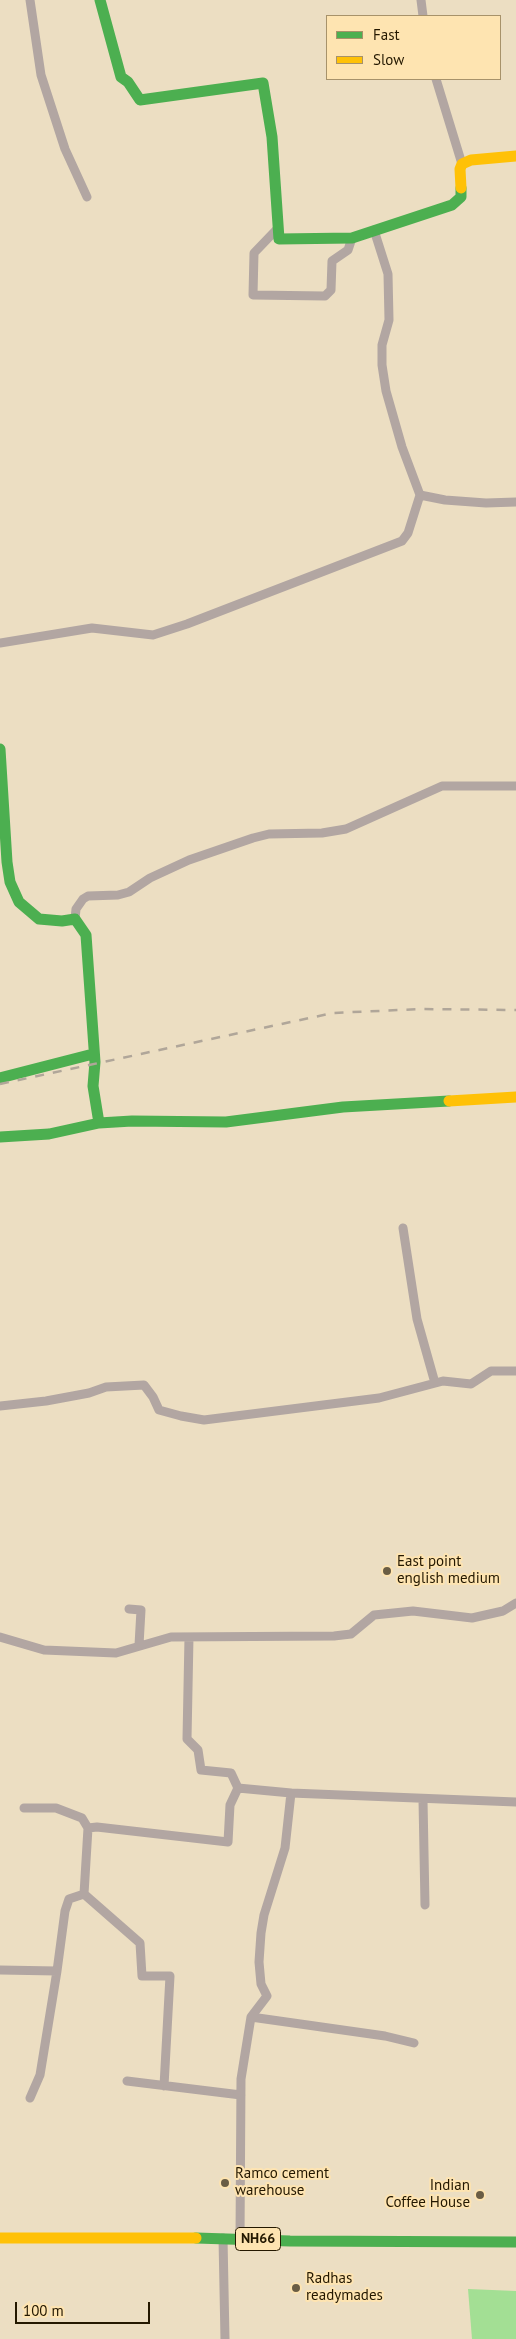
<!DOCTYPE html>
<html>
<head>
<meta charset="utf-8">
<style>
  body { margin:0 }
  #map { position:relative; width:516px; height:2339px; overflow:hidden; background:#ecdec2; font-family:"PT Sans",sans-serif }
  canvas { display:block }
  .legend { position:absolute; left:326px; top:15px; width:175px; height:65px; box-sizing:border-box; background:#fee4b1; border:1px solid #a7926a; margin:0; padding:6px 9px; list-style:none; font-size:15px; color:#241800 }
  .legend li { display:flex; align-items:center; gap:10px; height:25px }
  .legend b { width:25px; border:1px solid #a7926a }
  .scale { position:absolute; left:15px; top:2302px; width:135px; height:22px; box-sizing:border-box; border:2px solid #241800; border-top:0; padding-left:6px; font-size:15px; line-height:18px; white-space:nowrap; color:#241800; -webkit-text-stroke:4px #fee4b1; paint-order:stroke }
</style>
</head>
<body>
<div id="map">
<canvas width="516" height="2339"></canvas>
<ul class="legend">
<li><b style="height:6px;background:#4caf50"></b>Fast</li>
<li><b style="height:6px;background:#ffc107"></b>Slow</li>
</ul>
<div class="scale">100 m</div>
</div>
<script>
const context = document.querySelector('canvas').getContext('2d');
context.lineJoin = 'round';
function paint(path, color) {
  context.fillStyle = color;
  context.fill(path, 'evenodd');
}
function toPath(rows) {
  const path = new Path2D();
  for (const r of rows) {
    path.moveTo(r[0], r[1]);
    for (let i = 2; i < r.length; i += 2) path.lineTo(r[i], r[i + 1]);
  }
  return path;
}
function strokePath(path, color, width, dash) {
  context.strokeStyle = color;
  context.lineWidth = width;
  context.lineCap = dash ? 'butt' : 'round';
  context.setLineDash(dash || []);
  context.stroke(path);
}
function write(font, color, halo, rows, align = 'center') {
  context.font = font + ' "PT Sans",sans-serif';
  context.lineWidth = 4;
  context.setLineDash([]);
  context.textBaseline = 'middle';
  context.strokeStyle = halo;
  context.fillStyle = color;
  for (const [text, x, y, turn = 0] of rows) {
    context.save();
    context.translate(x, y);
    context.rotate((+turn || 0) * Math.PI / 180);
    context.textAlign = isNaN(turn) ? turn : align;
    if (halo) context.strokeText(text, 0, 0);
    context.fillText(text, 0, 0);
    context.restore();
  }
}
paint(toPath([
  [468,2289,516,2291,516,2339,472,2339]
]), '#a3df94');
strokePath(toPath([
  [30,0,41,75,65,149,87,197],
  [421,0,423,16],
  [436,79,462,164],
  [278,228,254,253,253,295,325,296,331,290,332,261,348,250,352,238],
  [374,230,388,274,389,320,382,345,382,365,386,391,402,447,420,495],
  [0,643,92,628,153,635,187,624,402,541,408,533,420,495,445,500,486,503,516,502],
  [75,919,76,909,83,899,88,896,118,895,129,892,150,878,189,860,253,838,269,834,322,833,346,829,442,786,516,786],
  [403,1228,417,1319,435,1383],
  [0,1406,46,1401,89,1393,106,1387,144,1385,153,1397,159,1410,181,1416,204,1420,379,1398,443,1381,471,1384,491,1371,516,1371],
  [129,1609,141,1610,139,1645],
  [0,1637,44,1650,116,1653,171,1637,334,1636,351,1634,374,1615,413,1611,472,1618,503,1611,516,1603],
  [189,1637,187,1739,198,1750,201,1770,231,1773,238,1788],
  [238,1788,291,1793,516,1802],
  [423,1800,425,1905],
  [24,1808,56,1808,82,1818,88,1828],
  [84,1894,140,1943,142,1976,170,1976,164,2086],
  [0,1970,57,1971,65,1911,69,1899,84,1894,88,1828,97,1827,228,1842,230,1805,238,1788],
  [251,2017,385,2036,414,2043],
  [127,2081,241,2095],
  [30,2098,40,2075,57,1971],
  [223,2238,225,2339],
  [240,2239,241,2079,251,2017,267,1996,261,1984,259,1962,261,1933,264,1915,285,1848,291,1793]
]), '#b2a6a2', 9);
strokePath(toPath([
  [100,0,121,77,128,82,140,100,263,83,272,137,279,239,352,238,452,205,461,197,461,188],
  [0,749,7,862,10,882,19,902,39,919,62,921,75,919,86,935,95,1062,93,1086,99,1123],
  [0,1078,93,1054],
  [0,1137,49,1134,99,1123,132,1121,226,1122,343,1107,449,1101],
  [196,2238,290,2241,516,2242]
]), '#4caf50', 11);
strokePath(toPath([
  [461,188,460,169,462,164,471,160,516,156],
  [449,1101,516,1097],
  [0,2238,196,2238]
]), '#ffc107', 11);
strokePath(toPath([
  [0,1084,333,1013,421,1009,516,1010]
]), '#b0a699', 2.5, [9, 9]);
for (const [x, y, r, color] of [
  [387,1571,5,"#6a5d44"],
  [225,2183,5,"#6a5d44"],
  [480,2195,5,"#6a5d44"],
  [296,2288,5,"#6a5d44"]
]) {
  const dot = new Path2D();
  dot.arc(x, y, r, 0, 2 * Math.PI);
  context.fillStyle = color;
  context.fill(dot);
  strokePath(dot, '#fee4b1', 2);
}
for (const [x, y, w] of [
  [258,2239,45]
]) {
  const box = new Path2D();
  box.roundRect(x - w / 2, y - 11.5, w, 23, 4);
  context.fillStyle = '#fee4b1';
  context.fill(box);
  strokePath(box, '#241800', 1);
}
write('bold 14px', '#241800', null, [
  ["NH66",258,2239]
]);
write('15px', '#241800', '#fee4b1', [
  ["East point",397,1562],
  ["english medium",397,1579],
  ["Ramco cement",235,2174],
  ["warehouse",235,2191],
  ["Indian",470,2186,"right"],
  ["Coffee House",470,2203,"right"],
  ["Radhas",306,2279],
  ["readymades",306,2296]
], 'left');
</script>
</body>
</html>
